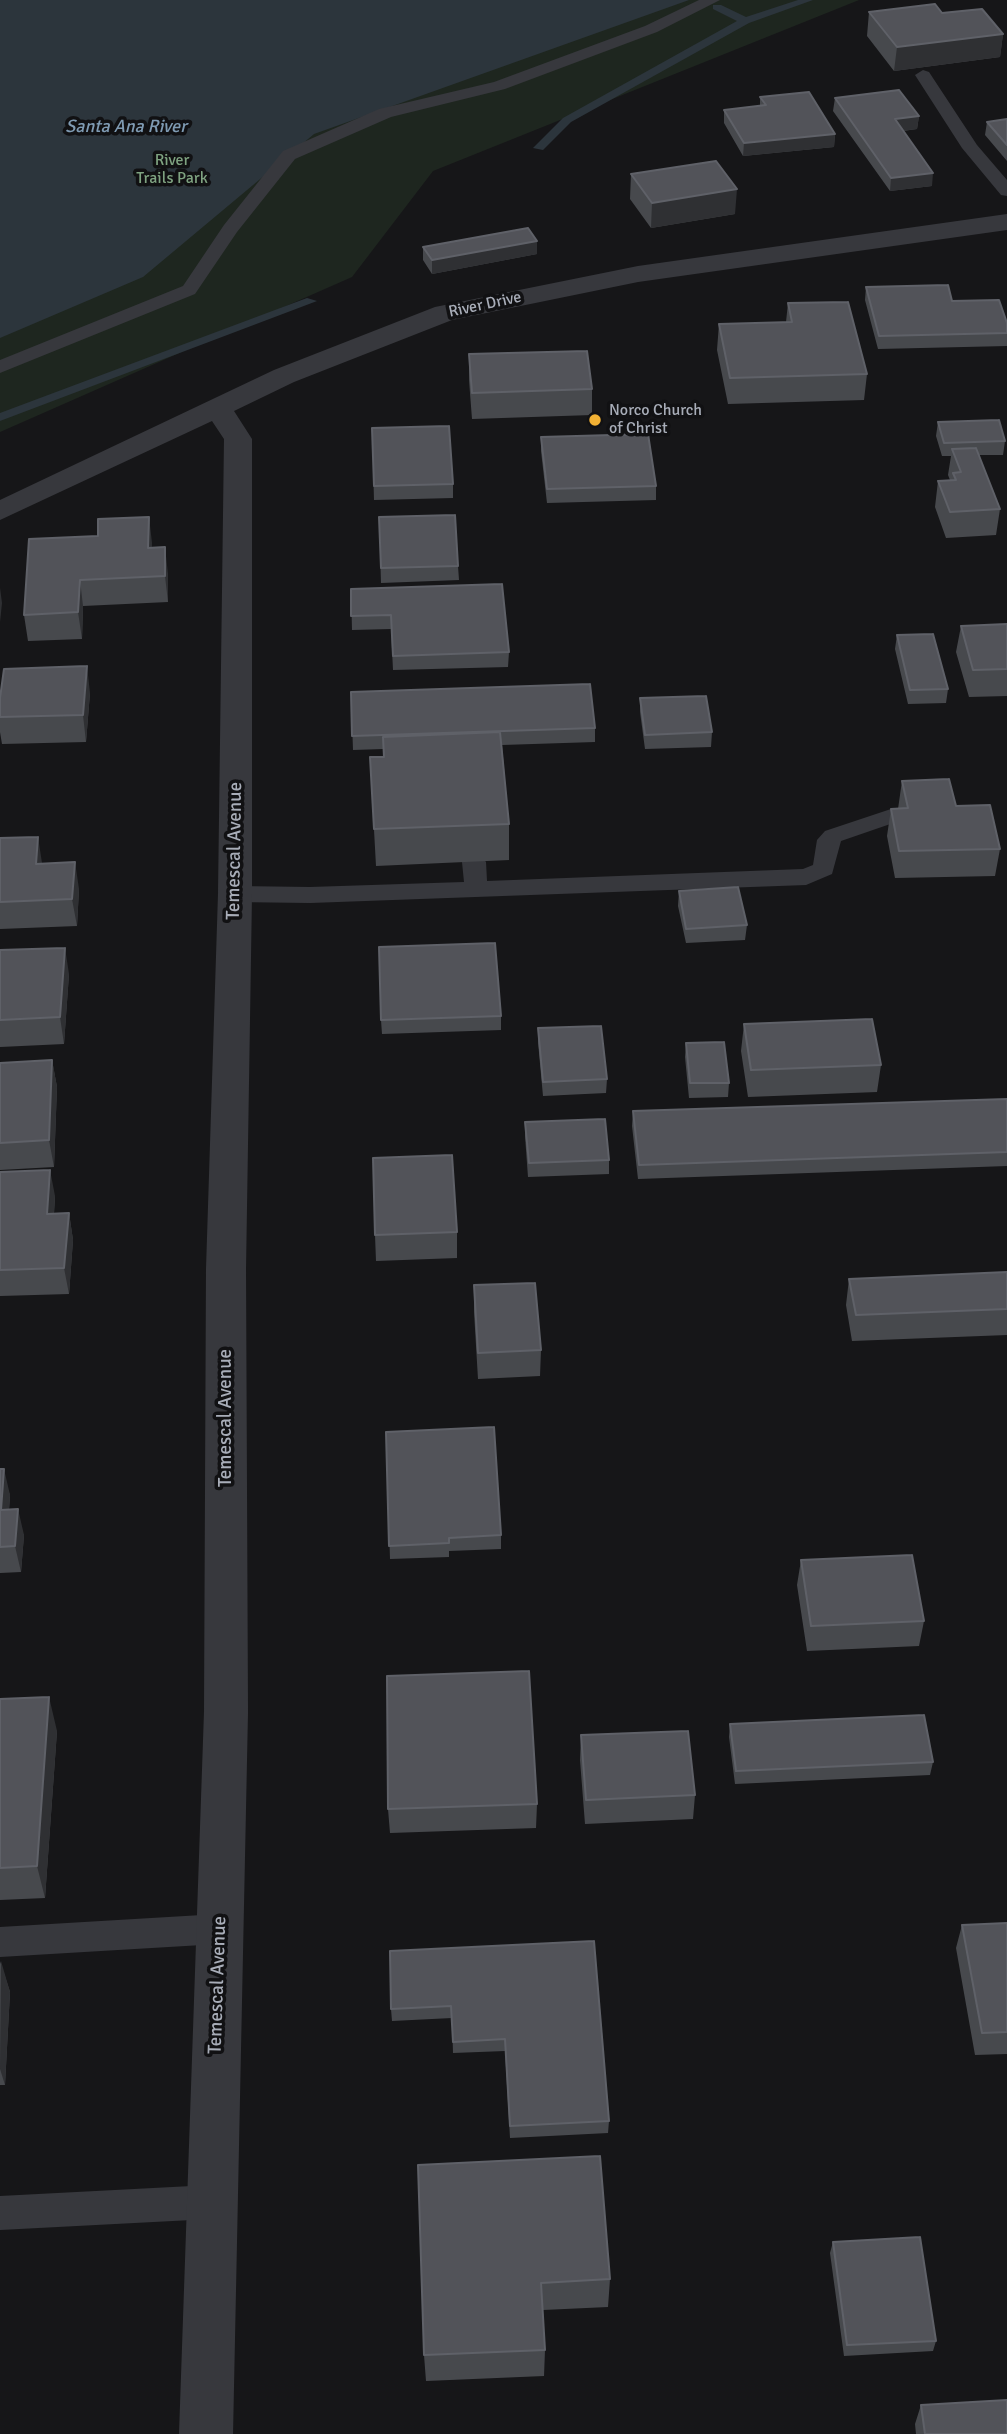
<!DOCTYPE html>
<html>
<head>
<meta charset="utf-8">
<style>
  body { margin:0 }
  canvas { display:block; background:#161618 }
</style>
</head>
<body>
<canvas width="1007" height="2434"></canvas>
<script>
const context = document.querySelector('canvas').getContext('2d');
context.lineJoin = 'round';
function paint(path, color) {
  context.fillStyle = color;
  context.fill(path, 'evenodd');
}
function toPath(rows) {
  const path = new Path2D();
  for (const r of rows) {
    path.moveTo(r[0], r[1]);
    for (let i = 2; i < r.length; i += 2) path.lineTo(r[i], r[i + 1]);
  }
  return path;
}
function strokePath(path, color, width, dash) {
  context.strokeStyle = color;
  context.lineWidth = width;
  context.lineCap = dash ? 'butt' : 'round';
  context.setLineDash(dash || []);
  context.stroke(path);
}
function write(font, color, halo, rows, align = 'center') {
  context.font = font + ' Signika,sans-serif';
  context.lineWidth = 7;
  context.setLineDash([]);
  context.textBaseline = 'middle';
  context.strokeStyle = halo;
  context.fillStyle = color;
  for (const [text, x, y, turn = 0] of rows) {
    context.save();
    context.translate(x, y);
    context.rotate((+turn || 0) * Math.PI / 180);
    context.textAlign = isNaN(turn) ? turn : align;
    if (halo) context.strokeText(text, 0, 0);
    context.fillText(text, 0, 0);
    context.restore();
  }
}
paint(toPath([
  [0,0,859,0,433,171,352,277,0,432]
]), '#1e261f');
paint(toPath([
  [0,0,689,0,314,134,143,277,0,338]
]), '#2c353c');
paint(toPath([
  [798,0,813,0,749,23,571,122,543,150,533,148,563,118,737,21,713,9,713,5,721,5,746,17,798,0],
  [307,298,317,301,0,421,0,413,307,298]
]), '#2c353c');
paint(toPath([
  [699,0,720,0,657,32,505,89,391,117,295,159,237,232,195,294,0,373,0,360,183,286,224,225,283,151,379,109,494,82,645,26,699,0],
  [923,70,929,72,977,145,1007,180,1007,196,1001,195,962,148,915,75,923,70],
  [891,809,899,811,902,816,899,821,841,841,832,874,806,885,310,903,235,902,227,899,223,894,227,889,235,886,310,887,464,882,462,862,466,857,474,854,482,857,486,862,487,881,803,869,813,865,817,840,825,831,891,809],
  [219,1914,230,1918,235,1929,230,1940,219,1944,0,1957,0,1927,219,1914],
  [211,2185,223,2190,228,2202,223,2214,211,2219,0,2230,0,2196,211,2185]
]), '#37383d');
paint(toPath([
  [1007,214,1007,230,638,282,452,320,294,382,234,411,252,439,252,894,246,1269,248,1712,233,2434,179,2434,204,1712,206,1269,218,894,224,439,212,421,0,520,0,500,274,370,435,307,638,266,1007,214]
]), '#37383d');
paint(toPath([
  [869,12,1003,34,1000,57,894,71,867,36],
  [760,97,835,134,834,147,743,156,724,123,724,110,760,106],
  [835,98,919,116,917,129,903,131,932,186,890,191,833,111],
  [1007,119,1007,161,985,135,987,122],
  [631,174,735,214,651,228,630,199],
  [537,241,537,254,432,274,423,260,423,247],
  [866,287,952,301,1007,323,1007,346,878,349,865,300],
  [788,303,867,374,864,400,728,404,717,350,719,324,786,322],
  [469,354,592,389,592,415,472,419,469,380],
  [938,422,1005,441,1003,455,979,455,1000,509,996,535,946,538,935,507,938,481,950,480,948,475,951,456,942,456,936,436],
  [372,428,453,484,453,498,374,500],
  [541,437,656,486,656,500,547,503,541,451],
  [149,517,151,548,168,574,168,602,83,606,82,639,28,641,24,615],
  [379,517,458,566,459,580,381,583],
  [351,589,509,652,508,667,393,670,391,629,352,630],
  [1007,624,1007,696,969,697,956,652,961,626],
  [897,635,948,689,946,703,908,704,895,649],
  [351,692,595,728,595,742,502,745,509,824,509,860,376,866,370,757,384,757,383,749,353,750],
  [90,693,86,742,2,744,0,732,0,698],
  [640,698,712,732,711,747,645,749,640,712],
  [902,781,956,806,1000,849,995,876,895,878,887,836,891,809,898,809],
  [0,838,42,864,79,889,77,926,0,929],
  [679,891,747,925,745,940,686,943,678,906],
  [0,950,69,974,64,1044,0,1047],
  [501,1016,501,1030,382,1034,381,1020],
  [744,1024,881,1065,877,1092,748,1097,741,1051],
  [538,1028,607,1079,606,1093,543,1096,538,1042],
  [686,1043,729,1083,728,1097,689,1098,685,1057],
  [52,1060,57,1087,54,1167,0,1170,0,1063],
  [1007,1099,1007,1166,638,1179,632,1126,633,1111],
  [525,1122,609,1160,609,1174,528,1177,525,1136],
  [0,1172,55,1196,54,1214,69,1213,73,1240,69,1294,0,1296],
  [457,1232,457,1258,376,1261,375,1235],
  [1007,1272,1007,1335,852,1341,846,1305,849,1279],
  [474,1285,541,1350,540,1376,478,1379,474,1312],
  [386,1432,501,1535,501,1549,449,1551,449,1557,390,1559],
  [0,1469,10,1495,9,1510,24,1535,21,1572,0,1573],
  [801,1560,924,1621,919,1646,807,1651,797,1585],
  [0,1699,57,1731,45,1898,0,1900],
  [730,1724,933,1762,930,1775,735,1784,729,1737],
  [581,1735,695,1795,693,1819,585,1824,580,1760],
  [537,1804,536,1828,390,1833,388,1809],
  [1007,1923,1007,2054,975,2055,956,1948,962,1925],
  [594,1941,609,2121,608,2133,510,2138,505,2051,453,2053,452,2018,392,2021,391,2009],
  [0,1961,10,1992,5,2085,0,2085],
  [600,2156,610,2279,608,2307,543,2310,545,2350,544,2376,426,2381,424,2355],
  [833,2242,936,2341,933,2351,844,2356,830,2253],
  [921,2405,1007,2434,916,2434,915,2424]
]), '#47494d');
paint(toPath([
  [1003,34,1000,57,894,71,897,47],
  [919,116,917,129,893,132,895,119],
  [835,134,834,147,743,156,744,143],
  [933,173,932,186,890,191,891,178],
  [737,189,735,214,651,228,652,203],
  [537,241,537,254,432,274,432,260],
  [149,517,152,543,151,574,148,548],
  [165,547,168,574,168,602,165,576],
  [80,580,83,606,82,639,78,612],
  [0,588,2,603,0,622],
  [87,666,90,693,86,742,83,715],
  [38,837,42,863,36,864],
  [75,862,79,889,77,926,72,899],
  [65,948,69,974,64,1044,60,1017],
  [52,1060,57,1087,54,1167,49,1140],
  [50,1170,55,1196,52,1240,47,1214],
  [69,1213,73,1240,69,1294,64,1268],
  [4,1469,10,1495,7,1535,1,1510],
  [18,1509,24,1535,21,1572,15,1546],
  [49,1697,57,1731,45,1898,37,1866],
  [1,1961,10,1992,5,2085,0,2069]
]), '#2f3033');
const building = toPath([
  [935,4,942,13,982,9,1003,34,897,47,869,12,935,4],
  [899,90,919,116,895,119,933,173,891,178,835,98,899,90],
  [809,92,835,134,744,143,724,110,766,105,760,97,809,92],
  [1007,119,1007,145,987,122,1007,119],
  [716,161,737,189,652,203,631,174,716,161],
  [528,228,537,241,432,260,423,247,528,228],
  [948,285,952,301,999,300,1007,323,1007,333,879,336,866,287,948,285],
  [848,302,867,374,730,378,719,324,792,322,788,303,848,302],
  [587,351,592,389,472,393,469,354,587,351],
  [999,420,1005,441,944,443,938,422,999,420],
  [449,426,453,484,374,486,372,428,449,426],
  [648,434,656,486,547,489,541,437,648,434],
  [976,448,1000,509,950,512,938,481,956,480,953,473,961,472,952,449,976,448],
  [455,515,458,566,381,568,379,517,455,515],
  [149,517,148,548,165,547,165,576,80,580,78,612,24,615,29,539,98,536,98,519,149,517],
  [502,584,509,652,393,656,391,615,351,616,351,589,502,584],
  [1007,624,1007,669,973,670,961,626,1007,624],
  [933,634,948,689,910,690,897,635,933,634],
  [87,666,83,715,0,717,0,698,4,669,87,666],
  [590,684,595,728,352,736,351,692,590,684],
  [706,696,712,732,645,735,640,698,706,696],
  [500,732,509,824,374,829,370,757,384,757,383,737,500,732],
  [949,779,956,806,990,805,1000,849,899,851,891,809,908,808,902,781,949,779],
  [38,837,36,864,75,862,72,899,0,902,0,838,38,837],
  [738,887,747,925,686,929,679,891,738,887],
  [495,943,501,1016,381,1020,379,947,495,943],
  [65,948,60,1017,0,1020,0,950,65,948],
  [872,1019,881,1065,751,1070,744,1024,872,1019],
  [601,1026,607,1079,543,1082,538,1028,601,1026],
  [724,1042,729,1083,690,1083,686,1043,724,1042],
  [52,1060,49,1140,0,1143,0,1063,52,1060],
  [1007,1099,1007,1152,639,1165,633,1111,1007,1099],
  [605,1119,609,1160,529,1163,525,1122,605,1119],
  [452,1155,457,1232,375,1235,373,1158,452,1155],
  [50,1170,47,1214,69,1213,64,1268,0,1270,0,1172,50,1170],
  [1007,1272,1007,1309,856,1315,849,1279,1007,1272],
  [535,1283,541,1350,478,1353,474,1285,535,1283],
  [494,1427,501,1535,449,1538,449,1543,389,1546,386,1432,494,1427],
  [0,1469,4,1469,1,1510,18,1509,15,1546,0,1547,0,1469],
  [912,1555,924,1621,811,1626,801,1560,912,1555],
  [529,1671,537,1804,388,1809,387,1676,529,1671],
  [49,1697,37,1866,0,1868,0,1699,49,1697],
  [924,1715,933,1762,736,1771,730,1724,924,1715],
  [688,1731,695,1795,586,1800,581,1735,688,1731],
  [1007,1923,1007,2032,982,2033,962,1925,1007,1923],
  [594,1941,609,2121,510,2126,505,2039,453,2042,451,2006,391,2009,390,1951,594,1941],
  [600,2156,610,2279,541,2283,545,2350,424,2355,418,2165,600,2156],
  [920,2237,936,2341,847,2345,833,2242,920,2237],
  [1007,2400,1007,2434,925,2434,921,2405,1007,2400]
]);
paint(building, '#525359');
strokePath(building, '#5f6168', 2);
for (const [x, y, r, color] of [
  [595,420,7,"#f2b134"]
]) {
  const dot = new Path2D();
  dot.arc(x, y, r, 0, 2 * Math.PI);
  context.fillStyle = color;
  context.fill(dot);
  strokePath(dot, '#111113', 2.5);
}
write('16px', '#7fa381', '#111113', [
  ["River",172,161],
  ["Trails Park",172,179]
]);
write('16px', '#a8adb8', '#111113', [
  ["River Drive",485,305,-12]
]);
write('16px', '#a8adb8', '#111113', [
  ["Norco Church",609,411],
  ["of Christ",609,429]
], 'left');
write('italic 18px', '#7f9bb3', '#111113', [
  ["Santa Ana River",126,127]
]);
write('19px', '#a8adb8', '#111113', [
  ["Temescal Avenue",235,851,-89],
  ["Temescal Avenue",226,1418,-90],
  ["Temescal Avenue",218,1985,-88]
]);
</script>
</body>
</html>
